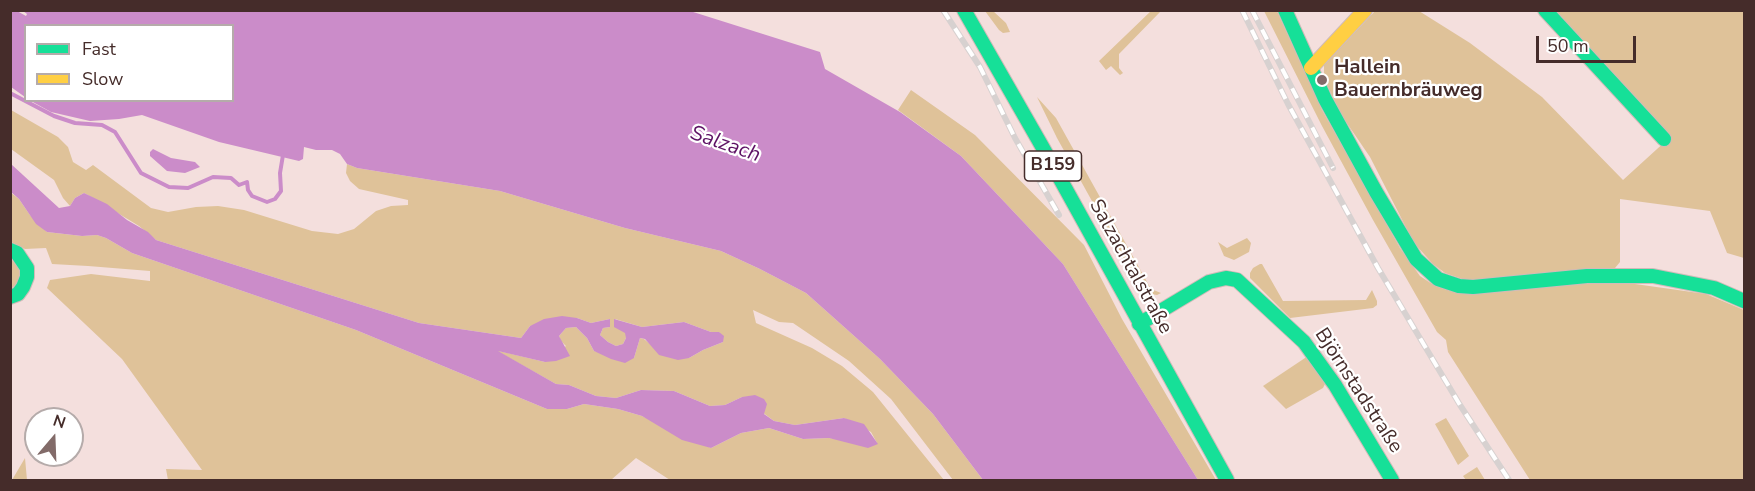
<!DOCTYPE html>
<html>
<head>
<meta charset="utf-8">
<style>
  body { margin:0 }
  #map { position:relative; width:1755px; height:491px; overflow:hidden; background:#f4dfdd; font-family:"Nunito Sans",sans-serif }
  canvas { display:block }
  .frame { position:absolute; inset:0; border:12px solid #452c2a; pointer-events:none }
  .legend { position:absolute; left:24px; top:24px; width:210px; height:78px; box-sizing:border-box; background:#fff; border:2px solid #b5abaa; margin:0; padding:8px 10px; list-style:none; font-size:18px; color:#452c2a }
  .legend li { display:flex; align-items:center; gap:12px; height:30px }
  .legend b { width:30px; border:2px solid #b5abaa }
  .north { position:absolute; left:24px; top:407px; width:60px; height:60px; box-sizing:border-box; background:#fff; border:2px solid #b5abaa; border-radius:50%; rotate:19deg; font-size:16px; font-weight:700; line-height:24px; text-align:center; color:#452c2a }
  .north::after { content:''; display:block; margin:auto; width:21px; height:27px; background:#826b69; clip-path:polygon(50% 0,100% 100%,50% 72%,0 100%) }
  .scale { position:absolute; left:1536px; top:36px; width:100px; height:27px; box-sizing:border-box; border:3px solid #452c2a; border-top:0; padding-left:8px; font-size:18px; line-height:21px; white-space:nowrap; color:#452c2a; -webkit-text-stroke:4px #fff; paint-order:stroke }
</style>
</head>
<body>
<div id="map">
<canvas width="1755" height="491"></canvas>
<div class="frame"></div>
<ul class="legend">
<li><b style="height:8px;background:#16e098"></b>Fast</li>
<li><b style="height:8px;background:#ffcf43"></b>Slow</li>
</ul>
<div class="north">N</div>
<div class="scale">50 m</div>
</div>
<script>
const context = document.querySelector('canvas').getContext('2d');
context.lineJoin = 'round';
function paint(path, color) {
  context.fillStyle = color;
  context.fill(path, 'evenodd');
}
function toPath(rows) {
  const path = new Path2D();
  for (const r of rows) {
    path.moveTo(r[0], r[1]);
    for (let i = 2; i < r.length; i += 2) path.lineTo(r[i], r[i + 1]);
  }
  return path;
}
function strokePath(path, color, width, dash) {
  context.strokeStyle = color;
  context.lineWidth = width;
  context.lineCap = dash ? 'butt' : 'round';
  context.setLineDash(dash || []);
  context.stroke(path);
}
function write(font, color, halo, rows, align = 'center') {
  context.font = font + ' "Nunito Sans",sans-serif';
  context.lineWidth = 4.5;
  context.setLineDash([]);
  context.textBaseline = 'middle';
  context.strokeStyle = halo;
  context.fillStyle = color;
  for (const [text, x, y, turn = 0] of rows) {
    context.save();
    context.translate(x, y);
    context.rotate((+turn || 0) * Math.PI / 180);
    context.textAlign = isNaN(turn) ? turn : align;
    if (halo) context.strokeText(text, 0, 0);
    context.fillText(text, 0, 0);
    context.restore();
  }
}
paint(toPath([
  [1152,10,1161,11,1119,54,1119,68,1123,73,1120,75,1111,66,1106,70,1099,61],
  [985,11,993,11,1006,23,1010,32,1003,33,999,30],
  [1264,11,1277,11,1322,110,1400,248,1420,276,1432,284,1635,284,1706,294,1744,310,1744,480,1530,480,1448,352,1446,340,1437,332,1373,220,1322,126],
  [1375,11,1419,11,1470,43,1542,97,1623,180,1668,139,1553,11,1744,11,1744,258,1727,253,1710,211,1620,199,1620,262,1615,268,1468,281,1445,273,1433,264,1414,243,1370,157,1342,116,1324,79,1324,65],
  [911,90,975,135,1084,245,1122,319,1216,480,1198,480,1063,264,961,156,898,110],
  [1037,97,1056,118,1151,289,1161,293,1157,295,1151,294,1144,289,1133,275,1057,138],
  [11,110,58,137,68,147,73,162,86,170,93,165,151,208,168,212,196,207,218,206,244,210,312,231,338,234,354,229,376,211,391,206,408,205,408,200,359,189,350,181,346,173,347,164,357,168,500,191,625,228,721,251,760,269,806,293,880,359,933,414,983,480,953,480,891,399,849,361,793,323,779,322,753,310,756,323,812,348,842,366,873,392,944,480,670,480,636,458,611,480,168,480,166,469,202,470,122,359,47,288,50,280,91,274,150,281,150,271,88,266,52,264,46,248,25,249,11,242,10,192,19,199,30,215,47,232,82,236,97,235,106,238,132,253,356,330,547,409,567,409,584,404,618,409,642,416,711,448,741,433,769,428,803,439,829,438,877,443,871,432,844,418,795,425,774,421,742,397,725,405,710,406,674,391,641,390,616,398,596,396,569,385,556,384,495,350,545,362,566,346,561,341,559,336,566,328,576,327,587,338,594,351,634,358,640,338,644,339,650,344,689,358,703,350,723,342,719,332,711,332,684,322,642,327,615,319,626,333,626,338,623,344,616,346,608,342,600,335,603,328,610,327,610,319,591,323,577,318,530,326,521,338,419,323,156,240,139,226,88,195,84,193,75,198,70,206,63,198,54,180,11,149],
  [1247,238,1251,243,1249,252,1234,260,1224,256,1218,242,1227,248],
  [10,258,19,268,19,281,10,290],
  [1260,264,1262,264,1283,301,1366,300,1372,290,1377,301,1377,305,1373,308,1290,318,1250,278,1250,273,1253,268],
  [1308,356,1325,384,1323,388,1286,409,1263,386],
  [1446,418,1469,456,1458,465,1435,424],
  [25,458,27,480,12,480],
  [1477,467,1485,480,1466,480,1463,476]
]), '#dfc299');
paint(toPath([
  [11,10,17,11,26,16,27,14,23,11,690,11,820,52,825,69,900,112,961,156,1063,264,1198,480,983,480,933,414,880,359,806,293,760,269,721,251,625,228,500,191,357,168,347,164,340,154,332,150,316,150,304,147,303,159,299,161,219,142,142,115,119,119,90,121,51,112,31,101,232,100,232,26,26,26,25,97,11,87],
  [153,149,171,158,195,162,200,167,185,173,167,171,150,156,150,152],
  [11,164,59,208,70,206,75,198,84,193,107,204,127,220,148,232,156,240,419,323,521,338,530,326,544,319,562,316,577,318,591,323,610,319,610,327,603,328,600,335,608,342,616,346,623,344,626,338,625,333,614,327,614,319,642,327,684,322,711,332,719,332,724,336,723,342,703,350,689,358,678,360,659,355,645,339,640,338,634,358,625,363,611,359,594,351,587,338,576,327,566,328,559,336,570,356,556,361,545,362,498,351,556,384,569,385,596,396,616,398,641,390,674,391,710,406,725,405,742,397,755,395,764,399,767,404,764,414,774,421,795,425,844,418,864,424,878,444,868,448,829,438,803,439,769,428,741,433,711,448,682,440,642,416,618,409,584,404,567,409,547,409,356,330,132,253,106,238,97,235,82,236,47,232,36,224,19,199,11,192]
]), '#cb8cc9');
strokePath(toPath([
  [10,93,54,116,75,123,102,125,115,132,141,173,169,187,188,188,213,177,231,178,239,185,247,182,248,190,252,196,267,202,275,199,281,191,280,173,283,155]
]), '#cb8cc9', 4);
const fast = toPath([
  [964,10,1043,148,1227,480],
  [1285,10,1325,99,1376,192,1416,259,1438,279,1459,286,1473,287,1587,276,1653,276,1714,288,1744,301],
  [1545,10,1664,139],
  [10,250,17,253,27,268,27,277,23,287,18,294,10,297],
  [1139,324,1209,282,1226,278,1237,280,1304,342,1335,385,1392,480]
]);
const slow = toPath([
  [1311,68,1365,10]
]);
strokePath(fast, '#d0bbb9', 16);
strokePath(slow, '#d0bbb9', 16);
strokePath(fast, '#16e098', 14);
strokePath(slow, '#ffcf43', 14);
const rail = toPath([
  [943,10,980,67,1015,138,1059,215],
  [1242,10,1288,104,1378,268,1460,405,1509,480],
  [1252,10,1333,168]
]);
strokePath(rail, '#d7d1d0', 6);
strokePath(rail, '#fff', 4, [11]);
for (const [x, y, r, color] of [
  [1322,80,6,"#826b69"]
]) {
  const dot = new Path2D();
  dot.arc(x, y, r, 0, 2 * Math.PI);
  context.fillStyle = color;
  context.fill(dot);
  strokePath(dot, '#fff', 2);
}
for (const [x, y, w] of [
  [1053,166,57]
]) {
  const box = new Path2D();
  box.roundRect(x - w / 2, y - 15, w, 30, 4.5);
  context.fillStyle = '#fff';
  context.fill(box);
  strokePath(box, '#452c2a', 1.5);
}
write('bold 18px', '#452c2a', null, [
  ["B159",1053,166]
]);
write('bold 20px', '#452c2a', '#fff', [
  ["Hallein",1334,68],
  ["Bauernbräuweg",1334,91]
], 'left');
write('20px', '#452c2a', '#fff', [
  ["Salzachtalstraße",1130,267,61],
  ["Björnstadstraße",1358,391,57]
]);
write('italic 21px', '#5d1164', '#fff', [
  ["Salzach",725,145,19]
]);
</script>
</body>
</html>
